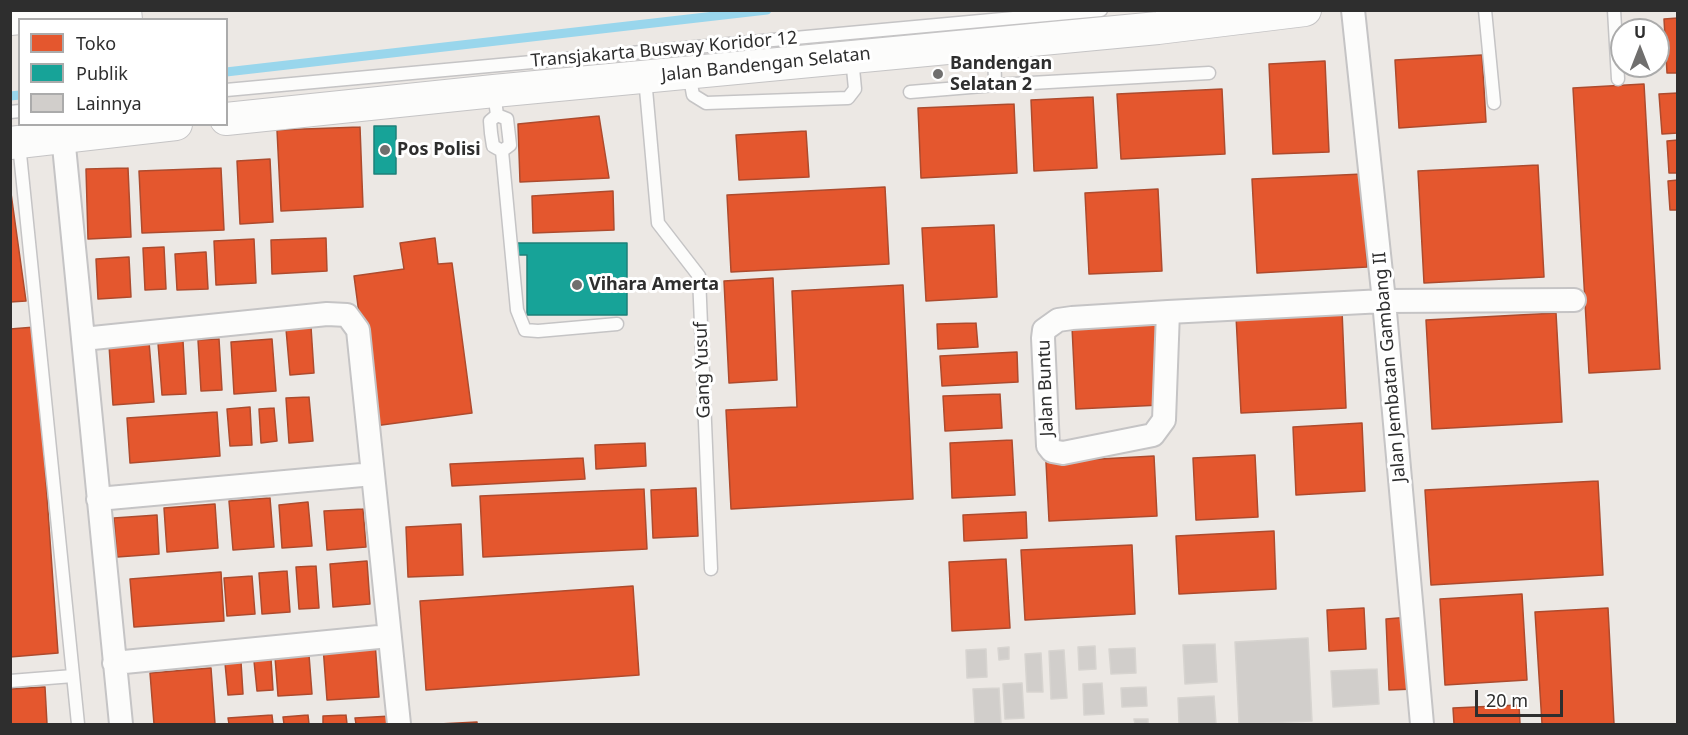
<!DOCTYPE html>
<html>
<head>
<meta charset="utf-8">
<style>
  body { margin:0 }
  #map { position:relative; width:1688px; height:735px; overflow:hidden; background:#ece8e4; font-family:"Noto Sans",sans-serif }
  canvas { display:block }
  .frame { position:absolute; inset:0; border:12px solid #2e2e2e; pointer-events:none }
  .legend { position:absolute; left:18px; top:18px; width:210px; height:108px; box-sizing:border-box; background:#fff; border:2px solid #ababab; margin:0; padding:8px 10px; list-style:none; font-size:18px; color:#2e2e2e }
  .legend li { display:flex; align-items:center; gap:12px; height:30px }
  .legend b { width:30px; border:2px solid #ababab }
  .north { position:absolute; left:1610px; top:18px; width:60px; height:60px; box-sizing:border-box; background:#fff; border:2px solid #ababab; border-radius:50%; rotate:0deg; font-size:16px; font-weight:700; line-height:24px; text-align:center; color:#2e2e2e }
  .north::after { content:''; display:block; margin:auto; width:21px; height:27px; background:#706f6e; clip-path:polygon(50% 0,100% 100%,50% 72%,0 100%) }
  .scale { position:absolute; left:1475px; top:690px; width:88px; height:27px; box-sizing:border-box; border:3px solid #2e2e2e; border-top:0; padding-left:8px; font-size:18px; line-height:21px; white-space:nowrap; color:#2e2e2e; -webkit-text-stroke:4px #fff; paint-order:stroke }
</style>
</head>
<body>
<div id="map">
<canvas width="1688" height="735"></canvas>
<div class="frame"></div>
<ul class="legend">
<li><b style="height:16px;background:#e4572e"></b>Toko</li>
<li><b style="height:16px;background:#17a398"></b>Publik</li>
<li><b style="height:16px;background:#d1cecb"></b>Lainnya</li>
</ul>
<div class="north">U</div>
<div class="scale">20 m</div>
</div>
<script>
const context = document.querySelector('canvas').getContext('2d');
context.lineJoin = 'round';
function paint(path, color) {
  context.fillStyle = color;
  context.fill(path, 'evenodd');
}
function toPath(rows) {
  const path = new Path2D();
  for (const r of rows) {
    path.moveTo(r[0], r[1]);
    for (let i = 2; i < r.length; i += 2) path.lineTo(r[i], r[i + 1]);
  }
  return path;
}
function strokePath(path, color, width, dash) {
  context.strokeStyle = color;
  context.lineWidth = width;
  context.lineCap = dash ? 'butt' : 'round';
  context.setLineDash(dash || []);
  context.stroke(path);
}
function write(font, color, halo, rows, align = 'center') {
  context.font = font + ' "Noto Sans",sans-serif';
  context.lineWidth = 6;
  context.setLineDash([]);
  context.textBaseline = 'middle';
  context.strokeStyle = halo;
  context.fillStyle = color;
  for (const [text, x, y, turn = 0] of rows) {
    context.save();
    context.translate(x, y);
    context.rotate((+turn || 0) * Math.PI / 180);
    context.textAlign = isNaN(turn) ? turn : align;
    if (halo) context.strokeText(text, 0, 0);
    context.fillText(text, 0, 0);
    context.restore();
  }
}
const shops = toPath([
  [1678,18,1678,73,1667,73,1664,19,1678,18],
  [1482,55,1486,122,1399,128,1395,60,1482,55],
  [1325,61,1329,152,1273,154,1269,64,1325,61],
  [1644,84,1660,369,1589,373,1573,88,1644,84],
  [1222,89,1225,154,1121,159,1117,94,1222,89],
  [1678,93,1678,133,1662,134,1659,94,1678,93],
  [1093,97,1097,168,1034,171,1031,100,1093,97],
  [1014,104,1017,173,921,178,918,108,1014,104],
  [599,116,609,178,520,182,518,124,599,116],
  [360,127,363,207,281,211,277,130,360,127],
  [806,131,809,177,739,180,736,135,806,131],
  [1678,140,1678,173,1669,173,1667,141,1678,140],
  [270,159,273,222,240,224,237,161,270,159],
  [1538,165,1544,277,1424,283,1418,171,1538,165],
  [128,168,131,237,88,239,86,169,128,168],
  [221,168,224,230,142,233,139,171,221,168],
  [1363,174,1367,267,1257,273,1252,179,1363,174],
  [1678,180,1678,210,1670,210,1668,181,1678,180],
  [10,186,26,301,10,302,10,186],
  [885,187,889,264,731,272,727,195,885,187],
  [1158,189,1162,271,1089,274,1085,193,1158,189],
  [613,191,614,230,533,233,532,196,613,191],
  [994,225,997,297,926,301,922,228,994,225],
  [326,238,327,271,272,274,271,240,326,238],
  [435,238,438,264,452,263,472,413,374,426,354,276,404,269,400,243,435,238],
  [254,239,256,283,216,285,214,241,254,239],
  [164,247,166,289,145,290,143,248,164,247],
  [206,252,208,289,177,290,175,254,206,252],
  [129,257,131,297,98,299,96,259,129,257],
  [773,278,777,380,729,383,724,281,773,278],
  [903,285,913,499,731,509,726,410,797,407,792,291,903,285],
  [1342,310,1346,408,1241,413,1236,316,1342,310],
  [1556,313,1562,422,1432,429,1426,320,1556,313],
  [976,323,978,347,938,349,937,324,976,323],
  [1157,323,1161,405,1076,409,1072,327,1157,323],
  [35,327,58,653,10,657,10,329,35,327],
  [311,327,314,373,290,375,286,329,311,327],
  [219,339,222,390,201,391,198,340,219,339],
  [272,339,276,391,234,394,231,342,272,339],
  [183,341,186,394,162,395,158,343,183,341],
  [149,342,154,402,113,405,109,345,149,342],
  [1017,352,1018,382,942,386,940,356,1017,352],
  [1000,394,1002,428,945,431,943,396,1000,394],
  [309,397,313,441,289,443,286,398,309,397],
  [250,407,252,445,230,446,227,409,250,407],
  [274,408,277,441,261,443,259,409,274,408],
  [217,412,220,456,130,463,127,418,217,412],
  [1362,423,1365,491,1296,495,1293,427,1362,423],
  [1012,440,1015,495,952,498,950,443,1012,440],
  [645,443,646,466,596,469,595,445,645,443],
  [1255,455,1258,517,1196,520,1193,458,1255,455],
  [1154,456,1157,516,1049,521,1046,462,1154,456],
  [583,458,585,479,452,486,450,464,583,458],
  [1598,481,1603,575,1431,585,1425,490,1598,481],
  [696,488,698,536,653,538,651,490,696,488],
  [644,489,647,549,483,557,480,496,644,489],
  [270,498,274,547,233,550,229,501,270,498],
  [308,502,312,546,282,548,279,505,308,502],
  [215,504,218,548,167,552,164,508,215,504],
  [363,509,366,547,327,550,324,511,363,509],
  [1026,512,1027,538,964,541,963,515,1026,512],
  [157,515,159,554,117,557,114,518,157,515],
  [461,524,463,575,408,577,406,527,461,524],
  [1274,531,1276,589,1179,594,1176,536,1274,531],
  [1132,545,1135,614,1025,620,1021,550,1132,545],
  [1006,559,1010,628,952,631,949,562,1006,559],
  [367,561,370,604,333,607,330,564,367,561],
  [316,566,319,608,299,609,296,567,316,566],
  [287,571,290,612,262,614,259,573,287,571],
  [221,572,224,621,134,627,130,579,221,572],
  [252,576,255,614,227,616,224,578,252,576],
  [633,586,639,675,426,690,420,601,633,586],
  [1522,594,1527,680,1445,685,1440,599,1522,594],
  [1364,608,1366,649,1329,651,1327,610,1364,608],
  [1608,608,1614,724,1542,724,1535,612,1608,608],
  [1410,617,1414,689,1389,690,1386,619,1410,617],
  [375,642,379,697,327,700,323,646,375,642],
  [309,655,312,694,278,696,275,657,309,655],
  [271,659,273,690,257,691,254,661,271,659],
  [241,662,243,694,228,695,225,663,241,662],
  [211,668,215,724,154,724,150,673,211,668],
  [45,687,47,724,10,724,10,689,45,687],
  [1519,705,1520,724,1454,724,1453,708,1519,705],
  [272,715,273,724,229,724,228,718,272,715],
  [308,715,309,724,284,724,283,717,308,715],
  [346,715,347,724,323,724,323,716,346,715],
  [391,716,391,724,356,724,355,718,391,716],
  [477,722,477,724,439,724,477,722]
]);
paint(shops, '#e4572e');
strokePath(shops, '#ad4b2e', 1.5);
const public = toPath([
  [374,126,396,126,396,174,374,174,374,126],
  [512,243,627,243,627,315,527,315,527,255,512,255,512,243]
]);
paint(public, '#17a398');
strokePath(public, '#1e8078', 1.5);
strokePath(toPath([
  [226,72,767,10],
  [10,96,20,95]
]), '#99d6ec', 9);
const building = toPath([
  [1308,638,1312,721,1239,724,1235,642,1308,638],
  [1215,644,1217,682,1185,684,1183,645,1215,644],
  [1095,646,1096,669,1079,670,1078,647,1095,646],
  [1009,647,1009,659,999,660,998,648,1009,647],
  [1135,648,1136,673,1111,674,1109,649,1135,648],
  [986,649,987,677,967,678,966,650,986,649],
  [1064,650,1067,698,1051,699,1049,651,1064,650],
  [1041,653,1043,692,1027,692,1025,654,1041,653],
  [1377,669,1379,704,1333,707,1331,671,1377,669],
  [1022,683,1024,718,1005,719,1003,684,1022,683],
  [1102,683,1104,714,1084,715,1083,684,1102,683],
  [1146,687,1147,706,1122,707,1121,688,1146,687],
  [999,688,1001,724,975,724,973,689,999,688],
  [1214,696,1216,724,1179,724,1178,698,1214,696],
  [1134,719,1148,719,1148,724,1135,724,1134,719]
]);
paint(building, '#d1cecb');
strokePath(building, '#d7d4d0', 1.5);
const lane = toPath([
  [1485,10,1494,103],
  [1614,10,1618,79],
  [994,44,995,85],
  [689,73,693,95,706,103,848,98,855,89,852,58],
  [645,78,658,223,699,276,711,569],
  [226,90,1101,10],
  [494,92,497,115,490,121,491,133,493,146,502,151,510,145,507,119,497,115],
  [910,92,995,85,1209,73],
  [10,112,20,111],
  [19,144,78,724],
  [502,151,517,310,525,330,538,331,617,324],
  [10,681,73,676]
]);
const street = toPath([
  [1353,10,1384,301,1422,724],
  [63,136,121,724],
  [1168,312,1164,420,1153,435,1063,453,1052,451,1048,446,1043,338,1044,330,1058,320,1072,318,1168,312,1384,301,1574,300],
  [83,339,327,314,347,315,358,330,399,724],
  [98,499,373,474],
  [114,663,389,636]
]);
const secondary = toPath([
  [125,10,126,20],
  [10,19,101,10],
  [226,119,494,91,1158,28,1305,10],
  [10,143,176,124]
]);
strokePath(lane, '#c5c4c5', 15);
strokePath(street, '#c5c4c5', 26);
strokePath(secondary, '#c5c4c5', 34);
strokePath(lane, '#fcfcfb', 12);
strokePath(street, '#fcfcfb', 22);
strokePath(secondary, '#fcfcfb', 32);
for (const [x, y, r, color] of [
  [938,74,6,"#706f6e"],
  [385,150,6,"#706f6e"],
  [577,285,6,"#706f6e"]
]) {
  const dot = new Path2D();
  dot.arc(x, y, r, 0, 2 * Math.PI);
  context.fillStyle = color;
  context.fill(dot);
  strokePath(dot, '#fff', 2);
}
write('18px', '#2e2e2e', '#fff', [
  ["Transjakarta Busway Koridor 12",664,50,-5],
  ["Jalan Bandengan Selatan",766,65,-6],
  ["Jalan Jembatan Gambang II",1390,367,-95],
  ["Gang Yusuf",703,370,-92],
  ["Jalan Buntu",1046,388,-92]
]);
write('bold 18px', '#2e2e2e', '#fff', [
  ["Bandengan",950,64],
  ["Selatan 2",950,85],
  ["Pos Polisi",397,150],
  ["Vihara Amerta",589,285]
], 'left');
</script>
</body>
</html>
